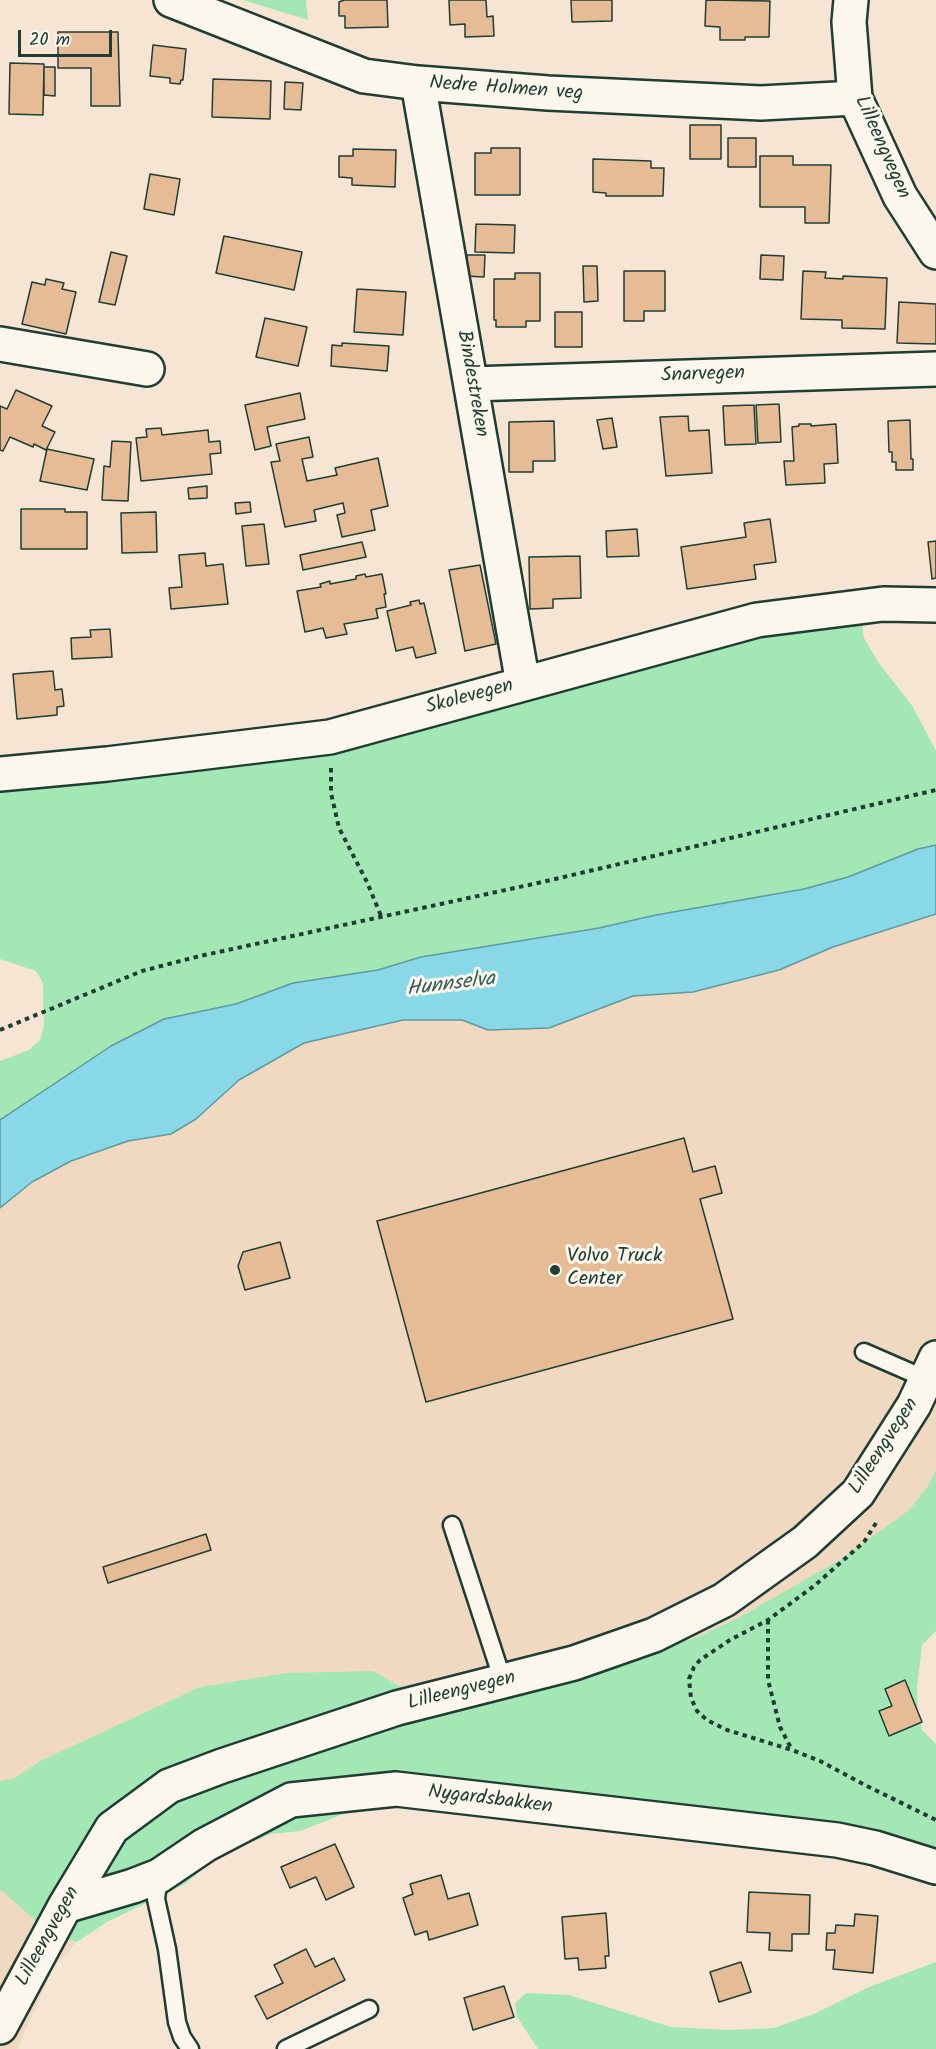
<!DOCTYPE html>
<html>
<head>
<meta charset="utf-8">
<style>
  body { margin:0 }
  #map { position:relative; width:936px; height:2049px; overflow:hidden; background:#f5e5d2; font-family:Kalam,sans-serif }
  canvas { display:block }
  .scale { position:absolute; left:18px; top:30px; width:94px; height:27px; box-sizing:border-box; border:3px solid #1f3d34; border-top:0; padding-left:8px; font-size:18px; line-height:21px; white-space:nowrap; color:#1f3d34; -webkit-text-stroke:4px #fbf7ec; paint-order:stroke }
</style>
</head>
<body>
<div id="map">
<canvas width="936" height="2049"></canvas>
<div class="scale">20 m</div>
</div>
<script>
const context = document.querySelector('canvas').getContext('2d');
context.lineJoin = 'round';
function paint(path, color) {
  context.fillStyle = color;
  context.fill(path, 'evenodd');
}
function toPath(rows) {
  const path = new Path2D();
  for (const r of rows) {
    path.moveTo(r[0], r[1]);
    for (let i = 2; i < r.length; i += 2) path.lineTo(r[i], r[i + 1]);
  }
  return path;
}
function strokePath(path, color, width, dash) {
  context.strokeStyle = color;
  context.lineWidth = width;
  context.lineCap = dash ? 'butt' : 'round';
  context.setLineDash(dash || []);
  context.stroke(path);
}
function write(font, color, halo, rows, align = 'center') {
  context.font = font + ' Kalam,sans-serif';
  context.lineWidth = 6;
  context.setLineDash([]);
  context.textBaseline = 'middle';
  context.strokeStyle = halo;
  context.fillStyle = color;
  for (const [text, x, y, turn = 0] of rows) {
    context.save();
    context.translate(x, y);
    context.rotate((+turn || 0) * Math.PI / 180);
    context.textAlign = isNaN(turn) ? turn : align;
    if (halo) context.strokeText(text, 0, 0);
    context.fillText(text, 0, 0);
    context.restore();
  }
}
paint(toPath([
  [936,914,936,1470,928,1486,909,1510,838,1561,736,1619,695,1638,639,1654,38,1762,15,1778,0,1781,0,1208,32,1182,71,1161,128,1141,171,1133,196,1119,239,1080,304,1043,403,1020,462,1020,488,1030,549,1027,633,996,693,992,779,970,833,947],
  [0,1889,63,1938,77,1942,53,1968,17,2049,0,2049]
]), '#f0d9c0');
paint(toPath([
  [243,0,306,0,308,20],
  [859,606,864,638,878,662,913,707,936,751,936,845,918,849,848,877,804,889,656,915,599,928,421,957,378,970,293,983,236,1004,12,1111,0,1120,0,1061,29,1050,40,1040,44,1026,43,983,36,971,0,959,0,780,377,717],
  [936,1470,936,1631,922,1645,917,1688,918,1716,922,1730,936,1744,936,1848,878,1860,565,1827,415,1807,371,1808,341,1815,300,1831,271,1834,217,1856,185,1884,107,1922,77,1942,63,1938,38,1923,0,1889,0,1781,15,1778,38,1762,200,1687,286,1673,373,1671,410,1692,639,1654,695,1638,736,1619,838,1561,909,1510,928,1486],
  [936,1962,936,2049,538,2049,517,2017,515,2003,526,1993,569,1995,671,2027,730,2030,774,2028,816,2013,869,1987]
]), '#a3e8b4');
const water = toPath([
  [936,845,936,914,833,947,779,970,693,992,633,996,549,1028,488,1030,462,1020,403,1020,304,1043,239,1080,196,1119,171,1134,128,1141,71,1161,32,1182,0,1208,0,1120,111,1046,164,1019,236,1004,293,983,378,970,421,957,599,928,656,915,804,889,848,877,918,849,936,845]
]);
paint(water, '#89d8e7');
strokePath(water, '#5f9a9f', 1.5);
const building = toPath([
  [344,0,387,0,388,27,345,28,345,16,339,16,339,2,344,0],
  [449,0,486,0,487,17,493,16,494,36,465,37,465,24,450,25,449,0],
  [571,0,612,0,612,21,572,22,571,0],
  [706,0,770,1,769,37,745,37,745,40,720,40,720,27,705,26,706,0],
  [58,32,118,32,120,106,91,106,91,68,58,68,58,32],
  [153,45,186,49,183,80,181,80,180,84,170,83,170,78,150,76,153,45],
  [10,63,44,64,43,115,9,114,10,63],
  [44,67,55,67,55,96,44,95,44,67],
  [213,79,271,81,270,119,212,117,213,79],
  [285,82,303,83,301,110,284,109,285,82],
  [690,125,721,125,721,159,690,159,690,125],
  [728,138,756,138,756,167,728,167,728,138],
  [491,148,520,148,520,195,475,195,475,153,491,153,491,148],
  [353,149,396,150,395,187,352,185,352,178,339,177,339,156,353,156,353,149],
  [760,156,793,156,793,165,831,165,829,223,805,223,805,207,760,207,760,156],
  [593,159,651,161,651,168,664,168,663,196,606,196,606,193,593,192,593,159],
  [150,174,180,179,174,215,144,209,150,174],
  [476,224,515,225,514,253,475,252,476,224],
  [224,236,302,252,294,290,216,273,224,236],
  [111,252,127,256,115,305,99,302,111,252],
  [467,255,485,255,484,277,466,276,467,255],
  [761,255,784,256,783,280,760,279,761,255],
  [583,266,597,266,598,301,584,302,583,266],
  [624,271,665,271,665,311,644,311,644,321,624,321,624,271],
  [803,271,826,272,825,278,843,279,843,276,887,278,885,329,842,328,842,320,801,319,803,271],
  [515,273,540,273,540,321,526,321,526,327,496,327,496,320,494,320,494,279,515,279,515,273],
  [46,279,64,283,62,289,76,292,66,334,22,324,32,282,45,285,46,279],
  [357,289,406,292,403,335,354,332,357,289],
  [899,302,936,304,936,344,897,343,899,302],
  [555,312,582,312,582,347,555,347,555,312],
  [265,318,307,327,298,366,256,357,265,318],
  [342,343,389,346,387,371,331,366,332,345,342,346,342,343],
  [16,390,52,406,42,426,55,432,46,450,34,444,33,447,10,437,3,451,0,450,0,406,7,409,16,390],
  [300,393,305,419,267,427,271,446,255,450,245,405,300,393],
  [779,404,781,442,758,443,756,405,779,404],
  [754,405,756,444,725,445,723,406,754,405],
  [688,416,689,431,709,430,712,473,666,476,660,417,688,416],
  [612,418,617,447,603,449,597,420,612,418],
  [910,420,911,459,913,459,913,470,896,470,896,462,892,462,892,452,889,452,888,421,910,420],
  [554,421,555,461,533,461,533,472,509,472,509,422,554,421],
  [799,424,811,424,811,426,836,424,838,463,824,464,825,483,786,485,784,461,794,461,792,427,799,426,799,424],
  [161,428,162,435,208,430,209,442,220,441,221,453,210,454,212,474,141,481,136,438,147,437,146,429,161,428],
  [309,437,313,457,302,459,307,481,337,475,335,468,378,458,388,506,371,510,375,530,342,537,337,515,345,513,343,503,314,510,316,521,285,527,271,462,280,461,276,444,309,437],
  [112,441,131,442,128,501,102,500,104,466,110,467,112,441],
  [47,449,94,459,87,490,40,481,47,449],
  [207,486,207,498,189,499,188,488,207,486],
  [250,502,251,512,236,514,235,503,250,502],
  [21,509,65,509,65,512,87,512,87,549,21,549,21,509],
  [156,512,157,552,122,553,121,513,156,512],
  [770,519,776,562,754,565,756,579,687,589,681,547,746,537,744,523,770,519],
  [264,524,269,564,246,566,242,526,264,524],
  [637,529,639,556,607,557,606,531,637,529],
  [936,541,936,578,932,579,928,542,936,541],
  [362,542,366,557,303,570,300,555,362,542],
  [205,553,206,566,223,564,228,604,171,609,169,588,182,587,179,555,205,553],
  [580,556,581,598,553,599,553,608,530,609,529,557,580,556],
  [480,565,496,644,465,651,449,570,480,565],
  [365,574,366,577,382,574,386,594,384,594,386,607,376,609,378,618,344,624,347,634,326,638,323,628,305,632,297,591,321,587,320,584,330,581,330,584,356,579,356,576,365,574],
  [419,600,420,604,424,603,436,653,416,658,413,647,396,651,387,611,411,605,410,602,419,600],
  [110,629,112,657,72,659,71,638,91,637,90,630,110,629],
  [53,671,55,690,62,689,64,706,57,707,57,715,17,719,13,674,53,671],
  [684,1138,693,1172,715,1166,722,1193,700,1199,733,1319,426,1402,377,1221,684,1138],
  [280,1242,290,1278,245,1290,238,1266,243,1252,280,1242],
  [206,1534,211,1550,108,1583,103,1567,206,1534],
  [905,1680,922,1722,889,1736,879,1711,892,1706,885,1689,905,1680],
  [335,1844,354,1887,326,1900,316,1877,290,1888,281,1867,335,1844],
  [441,1875,448,1899,469,1893,478,1925,429,1940,427,1931,415,1935,403,1898,413,1894,410,1884,441,1875],
  [749,1892,810,1895,809,1934,792,1934,792,1951,769,1950,770,1933,747,1932,749,1892],
  [606,1913,609,1956,605,1956,606,1968,579,1970,578,1958,565,1959,562,1917,606,1913],
  [855,1914,878,1916,873,1973,833,1969,835,1950,826,1950,827,1933,835,1933,836,1925,854,1926,855,1914],
  [306,1949,315,1967,334,1958,345,1980,267,2019,255,1996,283,1983,274,1965,306,1949],
  [741,1962,751,1992,719,2002,710,1972,741,1962],
  [504,1986,514,2017,473,2030,464,1998,504,1986]
]);
paint(building, '#e6bc96');
strokePath(building, '#1f3d34', 1.5);
const service = toPath([
  [864,1352,926,1379],
  [452,1525,503,1681],
  [159,1876,156,1899,167,1949,177,2022,182,2037,190,2049],
  [286,2049,369,2009]
]);
const minor = toPath([
  [171,0,364,76,418,83,548,93,761,103,855,98],
  [851,0,849,22,855,98,900,196,936,252],
  [418,83,523,684],
  [0,344,147,369],
  [471,384,936,369],
  [0,774,107,764,330,737,757,620,883,604,936,605],
  [65,1906,133,1886,159,1876,205,1845,291,1800,396,1789,837,1840,875,1848,936,1867],
  [0,2027,65,1906,112,1828,169,1786,222,1766,397,1708,574,1663,654,1635,724,1600,805,1542,858,1493,914,1405,936,1358]
]);
strokePath(service, '#1f3d34', 21);
strokePath(minor, '#1f3d34', 38);
strokePath(toPath([
  [331,768,331,793,339,828,367,882,381,916],
  [0,1030,142,971,200,956,538,883,936,790],
  [876,1523,864,1542,814,1586,768,1620,730,1640,700,1660,694,1667,689,1679,691,1698,697,1711,707,1720,727,1730,792,1750,820,1761,865,1785,936,1820],
  [768,1620,768,1680,780,1727,792,1750]
]), '#1f3d34', 4, [4.5, 4.5]);
strokePath(service, '#fbf7ec', 16);
strokePath(minor, '#fbf7ec', 33);
for (const [x, y, r, color] of [
  [555,1270,6,"#1f3d34"]
]) {
  const dot = new Path2D();
  dot.arc(x, y, r, 0, 2 * Math.PI);
  context.fillStyle = color;
  context.fill(dot);
  strokePath(dot, '#fbf7ec', 2);
}
write('20px', '#1f3d34', '#fbf7ec', [
  ["Nedre Holmen veg",506,90,4],
  ["Lilleengvegen",881,148,66],
  ["Snarvegen",703,376,-2],
  ["Bindestreken",471,384,80],
  ["Skolevegen",470,698,-15],
  ["Lilleengvegen",885,1447,-57],
  ["Lilleengvegen",462,1692,-14],
  ["Nygardsbakken",490,1801,7],
  ["Lilleengvegen",49,1937,-61]
]);
write('20px', '#1f3d34', '#fbf7ec', [
  ["Volvo Truck",567,1258],
  ["Center",567,1281]
], 'left');
write('italic 21px', '#345c58', '#fbf7ec', [
  ["Hunnselva",451,986,-7]
]);
</script>
</body>
</html>
